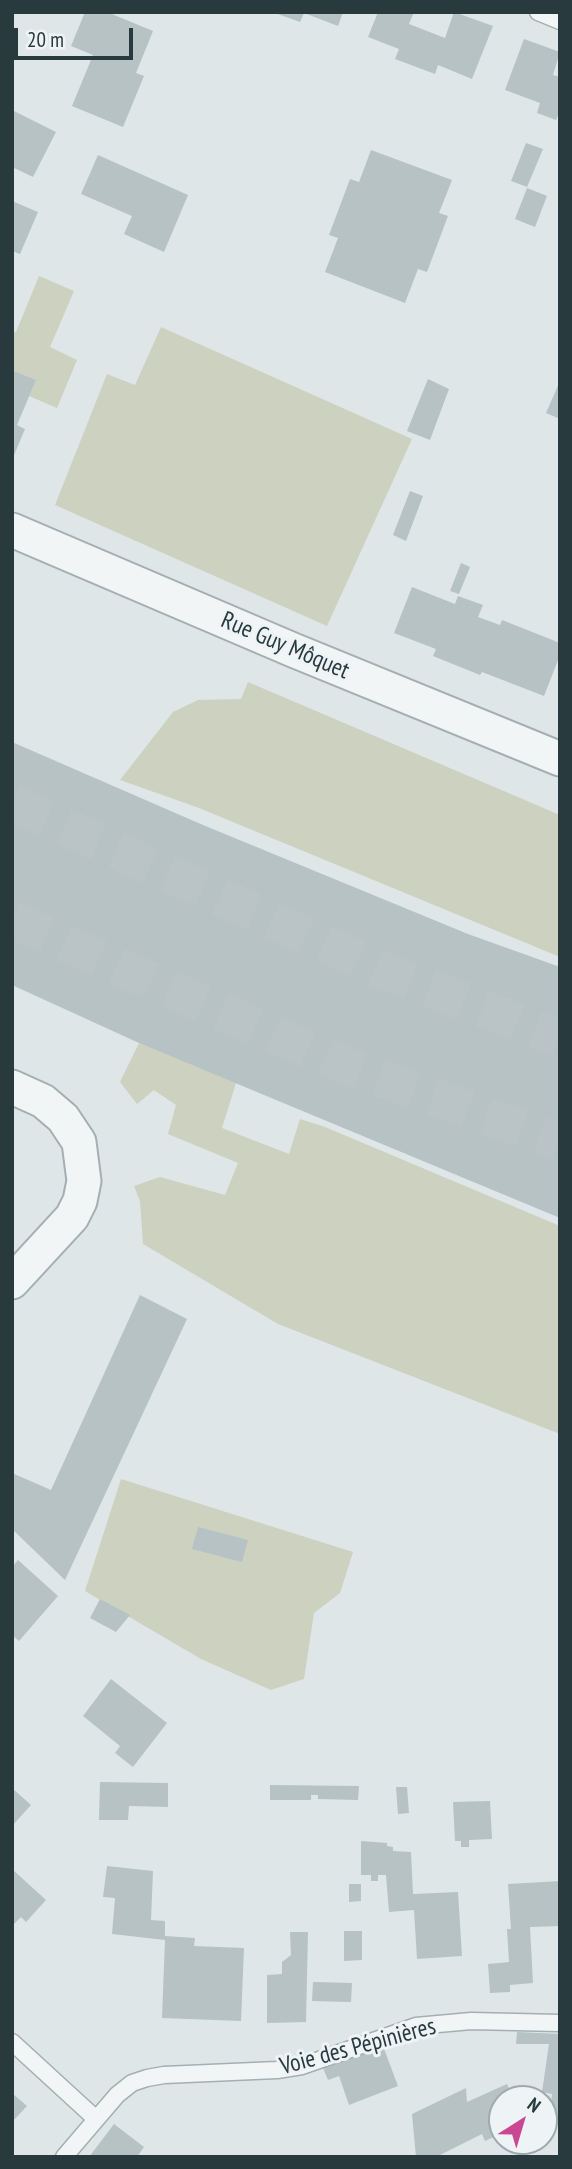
<!DOCTYPE html>
<html>
<head>
<meta charset="utf-8">
<style>
  body { margin:0 }
  #map { position:relative; width:572px; height:2169px; overflow:hidden; background:#dfe6e8; font-family:"PT Sans Narrow",sans-serif }
  canvas { display:block }
  .frame { position:absolute; inset:0; border:14px solid #283a3e; pointer-events:none }
  .north { position:absolute; left:488px; top:2085px; width:70px; height:70px; box-sizing:border-box; background:#eef4f5; border:2px solid #9faaac; border-radius:50%; rotate:37deg; font-size:19px; font-weight:700; line-height:28px; text-align:center; color:#283a3e }
  .north::after { content:''; display:block; margin:auto; width:24px; height:32px; background:#ca4793; clip-path:polygon(50% 0,100% 100%,50% 72%,0 100%) }
  .scale { position:absolute; left:14px; top:28px; width:119px; height:32px; box-sizing:border-box; border:4px solid #283a3e; border-top:0; padding-left:9px; font-size:21px; line-height:24px; white-space:nowrap; color:#283a3e; -webkit-text-stroke:5px #eef4f5; paint-order:stroke }
</style>
</head>
<body>
<div id="map">
<canvas width="572" height="2169"></canvas>
<div class="frame"></div>
<div class="north">N</div>
<div class="scale">20 m</div>
</div>
<script>
const context = document.querySelector('canvas').getContext('2d');
context.lineJoin = 'round';
function paint(path, color) {
  context.fillStyle = color;
  context.fill(path, 'evenodd');
}
function toPath(rows) {
  const path = new Path2D();
  for (const r of rows) {
    path.moveTo(r[0], r[1]);
    for (let i = 2; i < r.length; i += 2) path.lineTo(r[i], r[i + 1]);
  }
  return path;
}
function strokePath(path, color, width, dash) {
  context.strokeStyle = color;
  context.lineWidth = width;
  context.lineCap = dash ? 'butt' : 'round';
  context.setLineDash(dash || []);
  context.stroke(path);
}
function write(font, color, halo, rows, align = 'center') {
  context.font = font + ' "PT Sans Narrow",sans-serif';
  context.lineWidth = 6;
  context.setLineDash([]);
  context.textBaseline = 'middle';
  context.strokeStyle = halo;
  context.fillStyle = color;
  for (const [text, x, y, turn = 0] of rows) {
    context.save();
    context.translate(x, y);
    context.rotate((+turn || 0) * Math.PI / 180);
    context.textAlign = isNaN(turn) ? turn : align;
    if (halo) context.strokeText(text, 0, 0);
    context.fillText(text, 0, 0);
    context.restore();
  }
}
paint(toPath([
  [39,276,74,291,50,347,77,360,57,408,29,396,36,380,12,370,12,331,16,332],
  [161,327,412,439,327,626,55,505,107,374,135,385],
  [248,682,560,815,560,957,199,808,120,780,173,712,198,700,241,699],
  [139,1043,236,1083,222,1128,289,1154,300,1119,325,1127,560,1226,560,1434,278,1324,143,1244,140,1201,134,1186,160,1177,225,1195,238,1163,168,1134,176,1105,154,1090,137,1104,120,1082],
  [121,1479,353,1552,340,1593,314,1613,304,1679,271,1690,201,1659,85,1591]
]), '#ccd1c0');
paint(toPath([
  [85,12,107,12,153,31,136,73,144,76,123,127,72,106,93,55,71,46],
  [302,12,343,12,338,26,304,13,300,22,275,13],
  [378,12,414,12,409,24,445,38,454,12,493,26,472,79,438,65,435,74,395,59,399,49,368,37],
  [524,39,560,52,553,75,560,77,560,110,556,120,537,113,540,103,505,90],
  [12,110,56,132,33,177,12,167],
  [526,143,543,149,527,187,511,181],
  [371,150,452,180,439,213,448,216,427,272,418,269,405,303,325,272,338,238,329,235,350,179,359,182],
  [98,155,188,195,164,252,124,234,132,216,81,194],
  [527,188,547,196,535,227,515,219],
  [12,201,38,212,20,254,12,251],
  [12,370,36,380,17,425,25,429,12,460],
  [428,379,449,389,430,440,407,431],
  [560,381,560,419,546,413],
  [410,491,423,496,406,541,393,535],
  [461,563,470,567,459,594,450,591],
  [412,587,455,604,458,596,483,605,478,617,500,625,502,620,560,643,560,655,544,696,482,672,480,675,433,656,436,649,394,633],
  [12,742,203,825,468,934,560,967,560,1218,139,1043,12,985],
  [140,1295,187,1319,65,1580,12,1529,12,1473,51,1490],
  [198,1527,248,1540,242,1562,192,1549],
  [18,1560,58,1596,19,1641,12,1635,12,1567],
  [100,1599,130,1615,116,1632,90,1618],
  [111,1679,167,1723,133,1767,115,1753,120,1746,83,1716],
  [100,1782,168,1783,168,1807,129,1806,128,1820,99,1820],
  [270,1785,359,1786,358,1800,318,1799,318,1795,311,1795,311,1800,270,1800],
  [396,1787,407,1787,409,1813,398,1814],
  [12,1788,31,1805,12,1826],
  [490,1801,492,1839,469,1840,469,1847,461,1847,461,1841,455,1841,453,1802],
  [361,1841,387,1843,387,1846,393,1847,393,1851,411,1852,413,1894,458,1892,462,1956,417,1959,414,1910,389,1912,386,1875,378,1875,378,1881,371,1881,371,1875,361,1875],
  [107,1866,153,1871,151,1920,165,1921,165,1936,195,1938,194,1946,244,1948,241,2021,162,2018,165,1940,112,1934,115,1898,103,1897],
  [12,1869,46,1900,26,1922,21,1917,12,1926],
  [560,1881,560,1926,530,1927,533,1983,510,1985,510,1992,490,1993,488,1964,509,1962,507,1929,511,1929,508,1884],
  [349,1884,361,1884,361,1901,349,1902],
  [344,1931,362,1931,362,1960,344,1961],
  [290,1932,308,1932,306,2022,267,2023,267,1975,282,1974,282,1962,291,1955],
  [313,1982,352,1983,351,2002,312,2001],
  [517,2032,560,2034,560,2123,548,2129,552,2094,542,2092,549,2044,516,2044],
  [383,2046,398,2086,349,2105,339,2076,328,2080,323,2068],
  [507,2084,514,2099,502,2099,502,2133,485,2141,482,2134,436,2157,416,2157,412,2114,466,2088,467,2102],
  [12,2093,27,2106,12,2122],
  [114,2124,144,2147,137,2157,89,2157]
]), '#b6c2c4');
strokePath(toPath([
  [12,803,387,972,560,1038],
  [12,920,344,1065,560,1142]
]), '#bac4c6', 38, [38, 19]);
const lane = toPath([
  [538,12,560,21],
  [12,2042,96,2119],
  [64,2157,117,2095,132,2083,147,2078,164,2075,277,2070,302,2066,416,2026,471,2021,560,2023]
]);
const street = toPath([
  [12,530,293,650,560,759],
  [12,1087,43,1101,63,1118,79,1142,84,1181,80,1201,72,1217,12,1282]
]);
strokePath(lane, '#a4afb2', 19);
strokePath(street, '#a4afb2', 37);
strokePath(lane, '#f2f5f6', 16);
strokePath(street, '#f2f5f6', 33);
write('24px', '#283a3e', '#eef4f5', [
  ["Rue Guy Môquet",285,646,23],
  ["Voie des Pépinières",358,2047,-15]
]);
</script>
</body>
</html>
